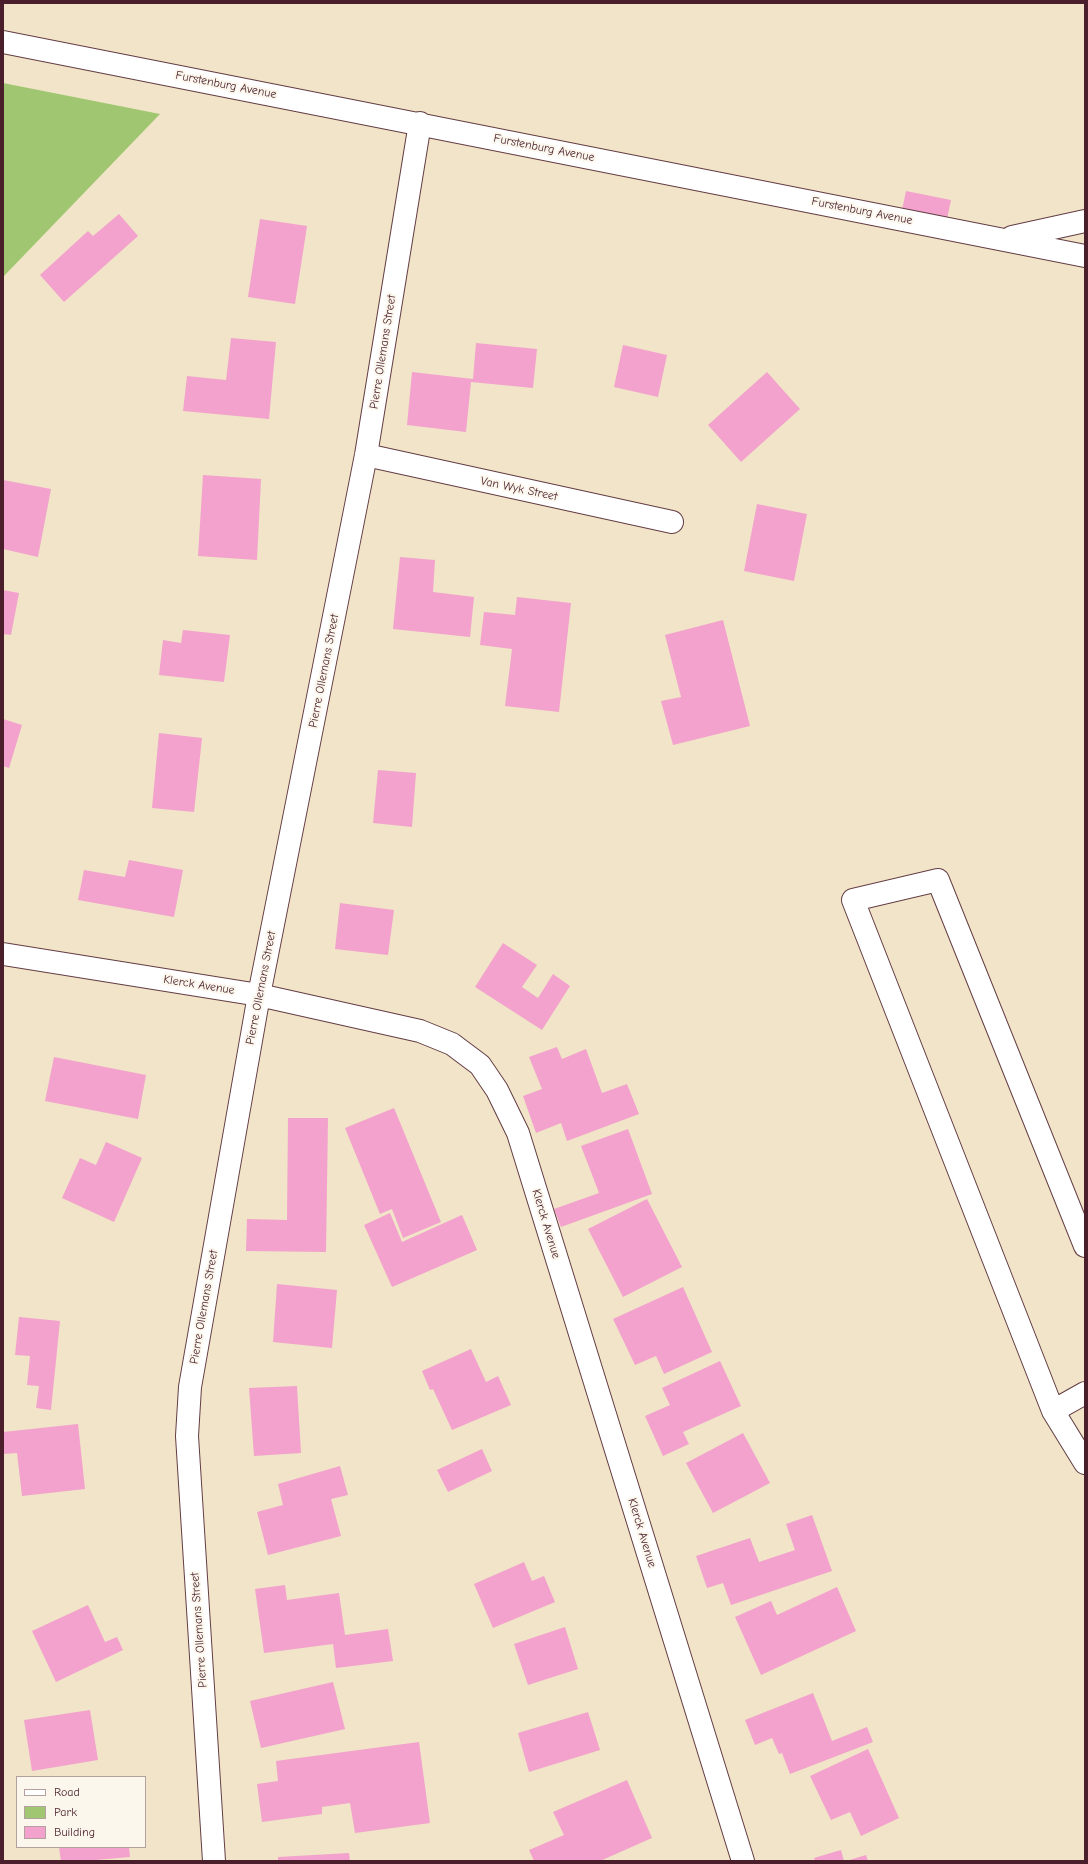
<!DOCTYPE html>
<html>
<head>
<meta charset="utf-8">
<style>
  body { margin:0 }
  #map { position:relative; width:1088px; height:1864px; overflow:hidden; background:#f1e4c8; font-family:"Comic Neue",sans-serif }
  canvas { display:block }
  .frame { position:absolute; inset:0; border:4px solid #4a1f2b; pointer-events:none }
  .legend { position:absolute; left:16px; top:1776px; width:130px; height:72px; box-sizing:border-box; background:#fbf7ec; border:1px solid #b4a19f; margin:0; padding:5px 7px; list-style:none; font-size:12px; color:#4a1f2b }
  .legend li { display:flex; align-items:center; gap:8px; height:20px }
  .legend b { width:20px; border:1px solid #b4a19f }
</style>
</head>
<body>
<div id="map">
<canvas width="1088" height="1864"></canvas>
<div class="frame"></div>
<ul class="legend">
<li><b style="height:5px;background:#fff"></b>Road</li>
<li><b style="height:11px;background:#a0c671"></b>Park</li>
<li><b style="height:11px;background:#f2a2cc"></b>Building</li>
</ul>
</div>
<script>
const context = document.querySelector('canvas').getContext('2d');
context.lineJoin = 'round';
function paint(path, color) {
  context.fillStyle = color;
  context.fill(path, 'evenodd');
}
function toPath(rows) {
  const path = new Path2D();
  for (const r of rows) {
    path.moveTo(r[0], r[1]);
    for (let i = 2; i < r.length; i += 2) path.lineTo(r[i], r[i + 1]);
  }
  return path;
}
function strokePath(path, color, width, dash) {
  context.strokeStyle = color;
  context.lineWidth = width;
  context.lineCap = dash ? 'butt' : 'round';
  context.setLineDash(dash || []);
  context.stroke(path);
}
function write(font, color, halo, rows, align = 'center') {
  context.font = font + ' "Comic Neue",sans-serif';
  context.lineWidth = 4;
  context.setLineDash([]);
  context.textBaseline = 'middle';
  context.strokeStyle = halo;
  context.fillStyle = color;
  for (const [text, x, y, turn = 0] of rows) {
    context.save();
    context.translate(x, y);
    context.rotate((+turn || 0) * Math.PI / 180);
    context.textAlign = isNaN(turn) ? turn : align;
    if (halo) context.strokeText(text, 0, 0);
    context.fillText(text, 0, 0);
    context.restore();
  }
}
paint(toPath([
  [3,83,160,114,3,277]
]), '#a0c671');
paint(toPath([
  [906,191,951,200,947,219,902,210],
  [119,214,138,236,64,302,40,275,88,231,93,236],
  [260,219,307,226,295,304,248,297],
  [231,338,276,342,269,419,183,411,187,376,226,380],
  [476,343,537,349,533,388,471,382,466,432,407,425,412,372,473,379],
  [623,345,667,355,658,397,614,387],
  [767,372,800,409,741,462,708,425],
  [203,475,261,479,257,560,198,556],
  [3,480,51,489,38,557,3,549],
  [757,504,807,514,794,581,744,571],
  [400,557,435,560,433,592,474,597,470,637,393,629],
  [3,590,19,593,11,635,3,634],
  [517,597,571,603,559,712,505,706,512,649,480,645,484,612,515,615],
  [723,620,750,726,673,745,661,701,681,697,665,635],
  [183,630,230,635,224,682,159,675,163,640,181,643],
  [3,719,22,725,9,768,3,766],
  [159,733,202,738,194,812,152,808],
  [378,770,416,773,412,827,373,823],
  [129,860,183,870,174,917,78,900,84,870,125,877],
  [340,903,394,910,388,955,335,949],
  [503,943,537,965,522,987,538,998,553,974,570,986,542,1030,475,987],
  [557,1047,562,1059,586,1049,602,1093,627,1084,639,1114,567,1141,561,1123,536,1133,523,1096,542,1089,529,1057],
  [54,1057,146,1075,138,1119,45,1101],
  [394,1108,441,1222,403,1238,392,1209,380,1214,345,1128],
  [288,1118,328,1118,326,1252,246,1251,247,1219,287,1220],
  [628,1129,652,1194,561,1227,554,1209,599,1193,581,1146],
  [106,1142,142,1158,114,1222,62,1198,80,1158,96,1165],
  [647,1199,682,1267,623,1297,588,1229],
  [390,1213,402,1242,462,1215,477,1250,392,1287,364,1225],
  [277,1284,337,1290,332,1348,273,1342],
  [683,1287,712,1352,664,1374,656,1356,635,1365,613,1319],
  [19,1317,60,1321,51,1410,36,1408,39,1386,27,1385,30,1356,15,1355],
  [471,1349,486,1382,498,1376,511,1405,452,1430,433,1389,430,1390,422,1371],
  [720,1361,741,1406,683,1432,689,1444,663,1456,645,1416,670,1405,662,1388],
  [297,1386,301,1453,254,1456,249,1388],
  [78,1424,85,1489,22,1496,17,1453,3,1454,3,1432],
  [743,1433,770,1483,713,1513,686,1463],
  [482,1449,492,1471,448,1492,437,1470],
  [340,1466,348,1495,331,1499,341,1536,268,1555,257,1512,283,1505,278,1484],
  [812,1515,832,1571,731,1605,723,1583,707,1588,696,1556,750,1538,759,1562,795,1550,786,1524],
  [524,1562,532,1581,544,1576,555,1602,493,1628,474,1584],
  [285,1585,287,1600,339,1593,345,1635,388,1629,393,1661,336,1668,333,1644,264,1653,255,1589],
  [837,1587,856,1631,761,1675,735,1617,771,1601,777,1615],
  [88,1605,105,1642,117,1637,123,1650,56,1682,32,1631],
  [565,1627,578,1669,528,1685,514,1644],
  [333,1682,345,1729,261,1748,250,1701],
  [813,1693,832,1741,867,1727,873,1742,790,1774,782,1753,779,1754,772,1738,755,1745,745,1720],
  [90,1710,98,1760,32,1771,24,1720],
  [588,1712,600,1750,529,1772,518,1733],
  [419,1742,430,1823,355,1833,350,1803,322,1807,322,1814,262,1822,257,1784,278,1781,276,1761],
  [868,1749,899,1818,861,1836,850,1812,831,1820,810,1776],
  [627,1780,652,1838,600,1861,534,1861,529,1850,564,1835,553,1812],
  [59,1847,129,1847,130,1857,84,1861,61,1861],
  [841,1850,844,1861,815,1861,814,1858],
  [349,1853,350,1861,278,1861,278,1857],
  [866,1855,868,1861,846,1861]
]), '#f2a2cc');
const minor = toPath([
  [3,42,1085,256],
  [1012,237,1085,221],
  [366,455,672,522],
  [3,954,259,995,420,1031,452,1044,480,1065,497,1090,518,1133,743,1861],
  [1085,1246,938,880,853,900,1053,1411,1085,1463],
  [1053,1411,1085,1393],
  [214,1861,187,1436,190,1387,259,995,366,455,420,123]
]);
strokePath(minor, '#633d43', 24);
strokePath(minor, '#fff', 22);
write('12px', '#4a1f2b', '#fbf7ec', [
  ["Furstenburg Avenue",226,85,11],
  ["Furstenburg Avenue",544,148,11],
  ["Furstenburg Avenue",862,211,11],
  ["Pierre Ollemans Street",383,352,-81],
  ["Van Wyk Street",519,489,12],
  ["Pierre Ollemans Street",324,671,-79],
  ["Klerck Avenue",199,985,9],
  ["Pierre Ollemans Street",261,988,-79],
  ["Klerck Avenue",546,1224,73],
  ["Pierre Ollemans Street",204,1307,-80],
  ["Klerck Avenue",642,1533,73],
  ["Pierre Ollemans Street",199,1630,-94]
]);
</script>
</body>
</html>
